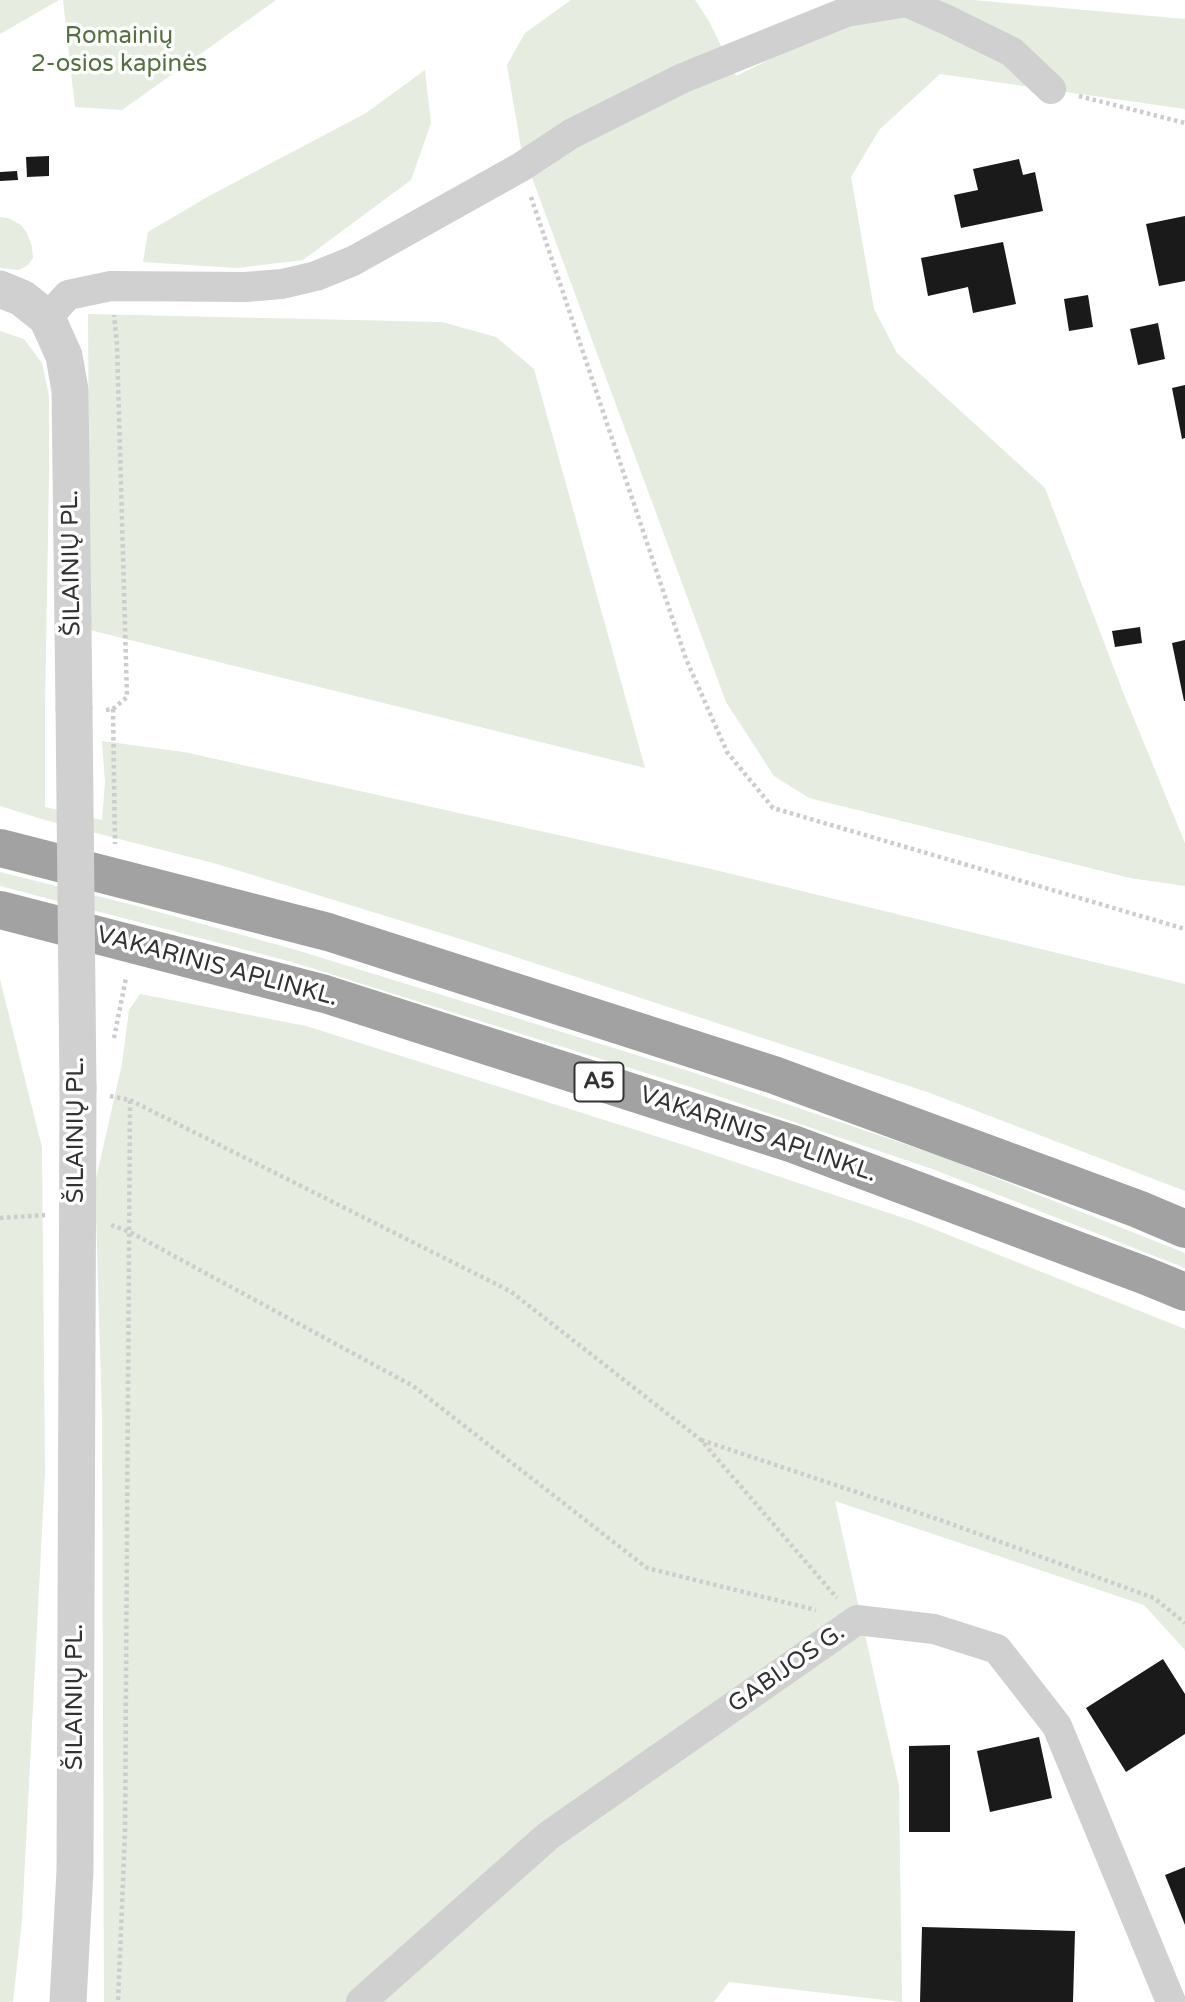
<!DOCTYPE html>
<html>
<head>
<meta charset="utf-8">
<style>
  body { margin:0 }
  canvas { display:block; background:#fff }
</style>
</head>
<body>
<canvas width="1185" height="2002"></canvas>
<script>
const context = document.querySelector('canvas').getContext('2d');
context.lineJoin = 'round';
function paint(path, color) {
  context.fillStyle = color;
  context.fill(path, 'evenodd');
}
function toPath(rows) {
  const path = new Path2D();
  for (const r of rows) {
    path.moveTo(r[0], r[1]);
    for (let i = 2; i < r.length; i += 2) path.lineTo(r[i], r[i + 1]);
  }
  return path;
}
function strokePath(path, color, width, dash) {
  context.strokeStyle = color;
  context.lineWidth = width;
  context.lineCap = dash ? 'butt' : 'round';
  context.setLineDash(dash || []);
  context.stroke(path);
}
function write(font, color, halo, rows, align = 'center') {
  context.font = font + ' "Varela Round",sans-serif';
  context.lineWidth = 7;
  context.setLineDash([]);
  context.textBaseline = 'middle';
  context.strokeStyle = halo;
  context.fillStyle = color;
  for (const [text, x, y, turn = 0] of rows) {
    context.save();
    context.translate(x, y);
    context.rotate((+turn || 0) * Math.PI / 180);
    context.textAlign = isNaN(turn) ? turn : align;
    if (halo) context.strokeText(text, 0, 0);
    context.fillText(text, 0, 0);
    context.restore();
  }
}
paint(toPath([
  [0,0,59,0,0,34],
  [63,0,276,0,122,110,75,107],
  [571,0,695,0,709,21,736,76,838,25,922,0,973,0,1185,19,1185,109,940,74,879,130,851,177,874,309,897,353,1045,488,1123,692,1185,843,1185,886,1130,878,809,798,774,776,726,702,521,148,507,65,525,33],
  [425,70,431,123,411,180,303,260,237,268,143,262,148,232,209,196,366,113],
  [0,217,8,218,21,225,27,233,32,247,33,258,28,265,19,270,0,268],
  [88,314,442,322,496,337,534,369,645,768,90,630],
  [0,331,24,339,42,363,49,396,49,477,45,707,45,807,102,820,105,782,102,741,184,752,711,869,1185,984,1185,1191,930,1093,467,941,217,864,45,820,0,806],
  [0,872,137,906,293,949,698,1074,943,1157,1185,1253,1185,1268,935,1170,700,1090,292,962,0,886],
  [0,979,42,1147,45,1472,22,1920,13,2002,0,2002],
  [140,994,306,1026,687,1146,916,1222,1185,1329,1185,1650,1144,1605,835,1501,899,1786,902,2002,729,1982,714,2002,104,2002,102,1418,95,1183,122,1064,129,1010]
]), '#e6ecdf');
paint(toPath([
  [49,156,49,176,27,177,26,157],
  [1019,159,1023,175,1035,172,1043,211,961,228,954,195,978,190,973,169],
  [17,171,18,180,0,181,0,172],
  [1185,216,1185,281,1159,286,1146,224],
  [1003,242,1016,304,973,313,968,287,928,296,921,258],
  [1088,295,1093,327,1069,331,1064,299],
  [1158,323,1165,359,1138,365,1130,329],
  [1185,385,1185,438,1182,439,1172,388],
  [1140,627,1142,643,1115,647,1112,631],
  [1185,640,1185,701,1184,701,1172,643],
  [1163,1659,1185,1694,1185,1734,1126,1772,1086,1708],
  [1039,1737,1052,1798,990,1812,977,1751],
  [950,1745,950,1832,909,1832,909,1746],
  [1185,1867,1185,1925,1165,1875],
  [922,1927,1075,1931,1073,2002,920,2002]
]), '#1a1a1a');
strokePath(toPath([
  [1079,96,1185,123],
  [531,197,686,659,727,752,773,808,1185,929],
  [113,709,115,844],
  [106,710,113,709,127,697,117,344,114,315],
  [114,1038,126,978],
  [110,1096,130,1100,125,1833,118,2002],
  [130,1100,510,1291,701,1440,837,1598],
  [0,1218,45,1215],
  [111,1225,130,1232,413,1386,647,1568,816,1610],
  [701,1440,943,1521,1154,1598,1185,1623]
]), '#cdcdcd', 4.5, [3.5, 3.5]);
strokePath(toPath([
  [47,318,68,295,111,286,245,287,282,284,316,276,353,261,521,167,571,134,683,78,846,12,907,2,947,20,1012,52,1051,89],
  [361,2002,548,1836,857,1620,934,1629,997,1649,1057,1726,1171,2002]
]), '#d0d0d0', 30);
strokePath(toPath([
  [0,289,22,298,47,318,64,356,70,390,74,708],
  [68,2002,75,1871,78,1088]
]), '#d0d0d0', 37);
strokePath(toPath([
  [0,848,328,932,774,1075,1138,1209,1185,1229],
  [0,910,325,994,793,1144,1146,1276,1185,1292]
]), '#a2a2a2', 38);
strokePath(toPath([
  [74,708,78,1088]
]), '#d0d0d0', 37);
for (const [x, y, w] of [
  [599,1082,49]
]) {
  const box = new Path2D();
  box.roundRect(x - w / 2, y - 19.5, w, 39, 5);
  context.fillStyle = '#fff';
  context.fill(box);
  strokePath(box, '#333', 2);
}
write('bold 23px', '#333', null, [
  ["A5",599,1082]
]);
write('24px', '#56703f', '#fff', [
  ["Romainių",119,37],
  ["2-osios kapinės",119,65]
]);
write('24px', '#333', '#fff', [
  ["ŠILAINIŲ PL.",72,563,-91],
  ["VAKARINIS APLINKL.",217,967,15],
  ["ŠILAINIŲ PL.",77,1130,-90],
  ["VAKARINIS APLINKL.",758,1135,19],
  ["GABIJOS G.",787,1669,-35],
  ["ŠILAINIŲ PL.",76,1697,-90]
]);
</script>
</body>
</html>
